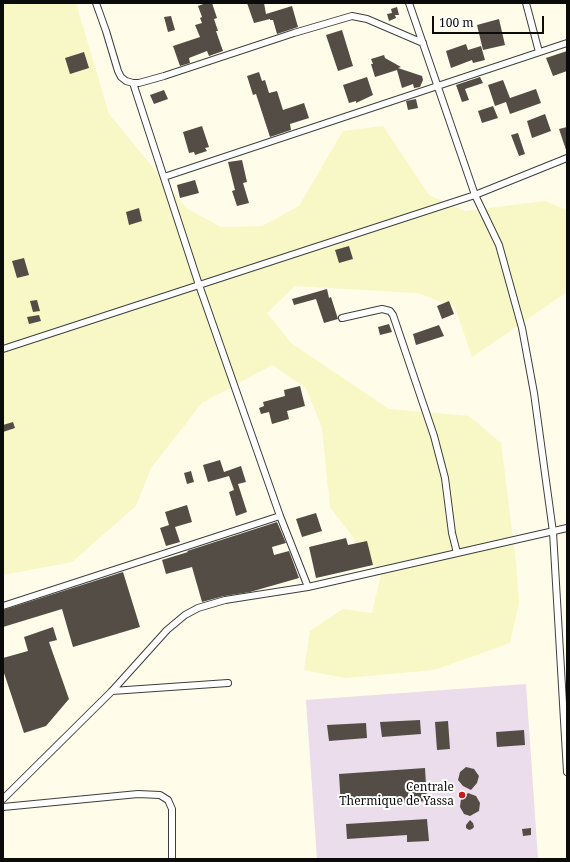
<!DOCTYPE html>
<html>
<head>
<meta charset="utf-8">
<style>
  body { margin:0 }
  #map { position:relative; width:570px; height:862px; overflow:hidden; background:#fffce9; font-family:"Noto Serif",serif }
  canvas { display:block }
  .frame { position:absolute; inset:0; border:4px solid #0b0b0b; pointer-events:none }
  .scale { position:absolute; left:432px; top:16px; width:112px; height:18px; box-sizing:border-box; border:2px solid #0b0b0b; border-top:0; padding-left:5px; font-size:12px; line-height:14px; white-space:nowrap; color:#0b0b0b; -webkit-text-stroke:3px #fff; paint-order:stroke }
</style>
</head>
<body>
<div id="map">
<canvas width="570" height="862"></canvas>
<div class="frame"></div>
<div class="scale">100 m</div>
</div>
<script>
const context = document.querySelector('canvas').getContext('2d');
context.lineJoin = 'round';
function paint(path, color) {
  context.fillStyle = color;
  context.fill(path, 'evenodd');
}
function toPath(rows) {
  const path = new Path2D();
  for (const r of rows) {
    path.moveTo(r[0], r[1]);
    for (let i = 2; i < r.length; i += 2) path.lineTo(r[i], r[i + 1]);
  }
  return path;
}
function strokePath(path, color, width, dash) {
  context.strokeStyle = color;
  context.lineWidth = width;
  context.lineCap = dash ? 'butt' : 'round';
  context.setLineDash(dash || []);
  context.stroke(path);
}
function write(font, color, halo, rows, align = 'center') {
  context.font = font + ' "Noto Serif",serif';
  context.lineWidth = 4;
  context.setLineDash([]);
  context.textBaseline = 'middle';
  context.strokeStyle = halo;
  context.fillStyle = color;
  for (const [text, x, y, turn = 0] of rows) {
    context.save();
    context.translate(x, y);
    context.rotate((+turn || 0) * Math.PI / 180);
    context.textAlign = isNaN(turn) ? turn : align;
    if (halo) context.strokeText(text, 0, 0);
    context.fillText(text, 0, 0);
    context.restore();
  }
}
paint(toPath([
  [526,684,538,859,317,859,306,700]
]), '#ebddeb');
paint(toPath([
  [3,3,76,3,109,114,186,208,221,227,262,226,299,206,343,131,383,126,429,195,465,211,545,201,567,210,567,292,472,357,455,307,417,293,295,286,267,313,291,343,389,409,469,416,501,443,516,562,519,602,510,643,434,670,345,678,304,670,310,631,343,609,372,613,381,574,330,507,322,428,306,388,272,365,202,403,151,468,136,506,72,562,3,575]
]), '#f8f7c6');
paint(toPath([
  [206,3,212,3,217,18,214,19,218,31,216,31,223,51,209,56,207,51,189,58,190,63,180,66,173,46,200,37,195,25,202,23,200,18,202,17,198,6],
  [247,3,264,3,266,14,292,6,298,27,277,34,273,20,270,20,270,19,254,23],
  [397,7,399,15,395,15,396,18,389,21,387,14,392,13,391,9],
  [171,16,175,30,168,32,164,17],
  [499,19,505,45,483,50,477,25],
  [342,30,353,66,338,71,326,35],
  [466,44,468,50,481,46,485,60,473,63,472,60,451,68,446,51],
  [567,51,567,71,553,76,546,58],
  [84,52,89,68,70,74,65,58],
  [384,55,385,58,401,67,398,68,422,76,423,80,420,87,414,88,413,84,402,88,397,70,375,77,371,64,373,64,371,59],
  [259,72,262,81,265,80,269,93,277,91,283,110,304,103,309,118,290,124,291,130,270,137,256,94,253,95,247,76],
  [367,77,373,95,356,103,356,101,349,103,343,85],
  [480,77,483,83,465,89,469,100,462,102,456,85],
  [503,80,510,98,536,89,541,103,510,114,506,102,495,106,488,85],
  [164,90,168,99,154,104,150,95],
  [416,99,418,108,408,110,406,101],
  [493,106,498,118,482,123,478,111],
  [545,114,551,131,532,138,527,121],
  [202,126,209,147,205,148,207,151,195,155,194,152,189,153,183,132],
  [567,127,567,150,566,150,559,129],
  [518,133,525,154,519,156,511,135],
  [242,160,247,182,243,183,249,203,237,206,232,191,235,190,228,162],
  [195,180,199,193,180,198,177,185],
  [139,208,142,221,129,225,126,212],
  [349,246,353,259,339,263,335,250],
  [24,258,29,275,17,278,12,261],
  [327,289,329,298,331,297,338,319,324,323,316,299,294,305,292,299],
  [37,300,40,311,33,312,30,301],
  [449,301,454,314,442,319,437,306],
  [39,315,41,321,29,324,27,317],
  [389,324,392,332,380,335,378,327],
  [439,325,444,336,416,345,413,334],
  [300,386,305,406,287,411,289,419,272,424,269,412,261,414,259,408,264,406,263,402,285,396,284,390],
  [13,422,15,428,3,432,3,425],
  [220,460,224,472,241,466,246,482,238,484,247,512,236,516,229,492,234,490,229,476,208,482,203,465],
  [191,471,194,482,187,484,184,473],
  [187,505,192,522,175,527,180,542,166,546,160,528,169,525,165,512],
  [316,513,322,531,302,537,296,519],
  [277,522,286,543,272,547,274,555,289,551,299,578,250,592,224,596,202,602,192,567,166,574,162,560,188,552,187,551],
  [346,538,348,545,367,541,373,565,316,578,309,547],
  [123,572,140,627,73,647,62,609,3,627,3,610],
  [53,627,57,640,49,642,69,699,46,726,24,733,3,670,3,658,28,651,24,637],
  [420,720,421,734,382,737,380,722],
  [448,721,450,749,437,750,435,722],
  [366,723,367,738,329,741,327,725],
  [524,730,525,745,497,747,496,732],
  [466,767,474,769,479,776,477,783,471,790,463,786,458,780,460,772],
  [425,768,427,801,341,807,339,774],
  [468,793,476,796,480,803,479,811,470,816,464,814,460,807,461,799],
  [427,819,429,841,407,842,407,835,347,839,346,824],
  [470,820,473,823,474,827,472,829,469,830,466,828,466,825],
  [531,828,531,835,523,836,522,829]
]), '#544d46');
const street = toPath([
  [96,3,106,31,118,71,121,77,126,81,133,83,139,83,164,76,294,33,352,16,367,19,423,43],
  [409,3,475,195,499,245,522,328,534,393,553,532,567,772],
  [526,3,539,52],
  [133,83,199,285,280,516,308,587],
  [164,177,567,43],
  [342,318,382,309,390,311,393,315,434,436,445,478,452,533,457,553],
  [3,349,475,195,567,158],
  [3,606,280,516],
  [112,691,228,683],
  [3,799,112,691,167,630,185,615,198,608,225,600,308,587,567,528],
  [3,807,138,794,160,795,168,800,172,809,172,859]
]);
strokePath(street, '#3e3e3e', 8);
strokePath(street, '#fff', 6);
for (const [x, y, r, color] of [
  [462,795,4,"#c81a16"]
]) {
  const dot = new Path2D();
  dot.arc(x, y, r, 0, 2 * Math.PI);
  context.fillStyle = color;
  context.fill(dot);
  strokePath(dot, '#fff', 1.5);
}
write('12px', '#0b0b0b', '#fff', [
  ["Centrale",454,788],
  ["Thermique de Yassa",454,802]
], 'right');
</script>
</body>
</html>
